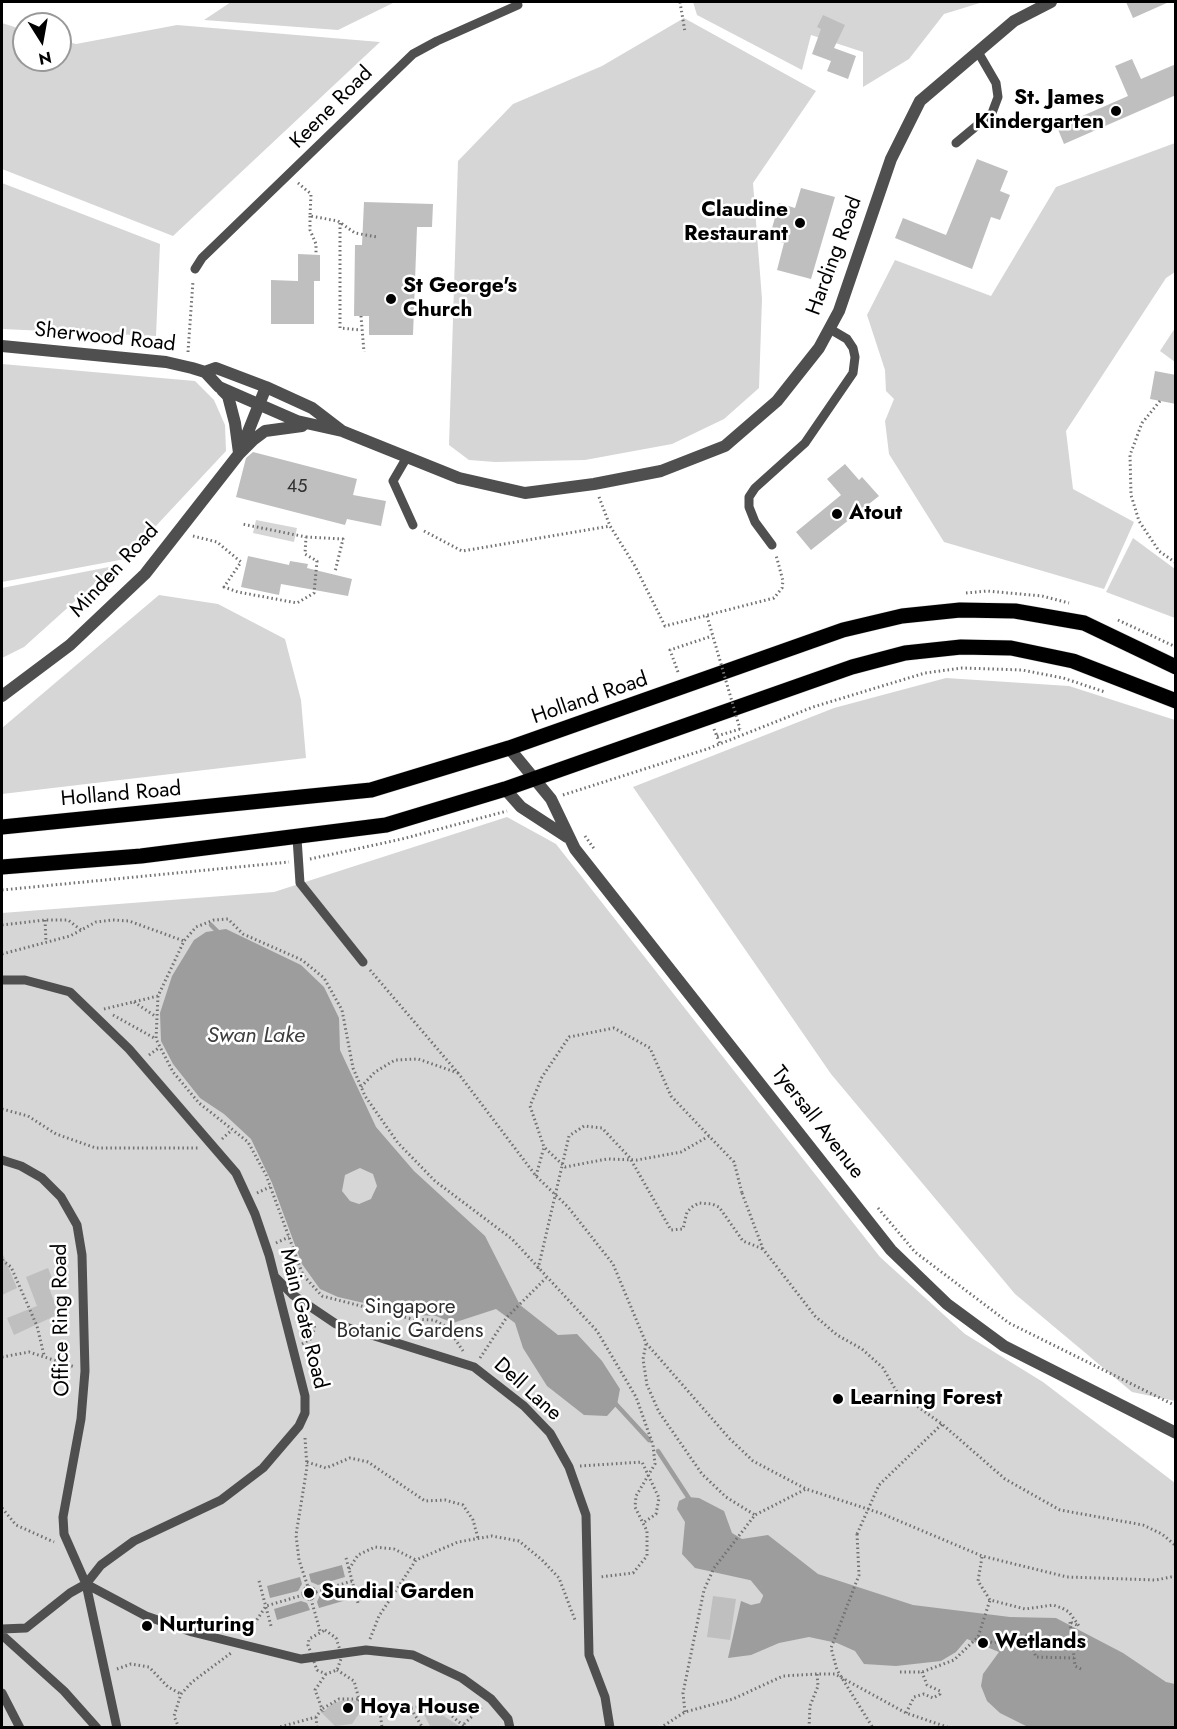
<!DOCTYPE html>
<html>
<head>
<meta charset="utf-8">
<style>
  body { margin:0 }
  #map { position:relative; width:1177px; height:1729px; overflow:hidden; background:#fff; font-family:Jost,sans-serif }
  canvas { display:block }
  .frame { position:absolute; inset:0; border:3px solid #000; pointer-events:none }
  .north { position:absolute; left:12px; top:12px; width:60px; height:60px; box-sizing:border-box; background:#fff; border:2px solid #999; border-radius:50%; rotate:169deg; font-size:16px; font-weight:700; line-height:24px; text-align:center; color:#000 }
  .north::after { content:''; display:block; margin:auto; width:21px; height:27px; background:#000; clip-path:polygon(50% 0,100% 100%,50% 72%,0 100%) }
</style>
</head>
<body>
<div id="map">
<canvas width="1177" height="1729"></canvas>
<div class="frame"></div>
<div class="north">N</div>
</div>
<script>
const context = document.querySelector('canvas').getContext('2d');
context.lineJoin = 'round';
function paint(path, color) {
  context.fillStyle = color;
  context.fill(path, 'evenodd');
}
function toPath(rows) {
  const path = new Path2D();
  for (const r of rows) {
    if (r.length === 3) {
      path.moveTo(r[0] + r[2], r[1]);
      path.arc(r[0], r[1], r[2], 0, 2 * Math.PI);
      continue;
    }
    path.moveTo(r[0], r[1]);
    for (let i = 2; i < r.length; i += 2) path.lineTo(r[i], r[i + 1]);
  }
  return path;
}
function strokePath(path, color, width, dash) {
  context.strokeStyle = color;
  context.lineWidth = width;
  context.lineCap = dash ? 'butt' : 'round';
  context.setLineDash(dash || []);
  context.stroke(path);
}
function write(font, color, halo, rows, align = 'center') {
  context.font = font + ' Jost,sans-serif';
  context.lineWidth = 5;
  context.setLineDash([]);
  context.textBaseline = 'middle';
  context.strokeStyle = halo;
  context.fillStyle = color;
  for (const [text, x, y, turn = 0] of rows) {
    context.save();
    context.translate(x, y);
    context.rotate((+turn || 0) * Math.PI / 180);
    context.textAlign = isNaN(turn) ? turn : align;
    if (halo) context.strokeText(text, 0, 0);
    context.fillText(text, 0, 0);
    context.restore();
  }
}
paint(toPath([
  [231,2,395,2,338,30,204,20],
  [693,2,983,2,944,14,909,59,863,87,863,52,811,35,802,70,697,15],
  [684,18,816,91,753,183,762,299,759,388,724,419,672,444,585,460,495,462,469,460,449,445,458,161,513,104,602,66],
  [2,23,24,30,24,60,60,60,60,40,76,44,177,25,380,42,173,236,2,169],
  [1175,143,1175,272,1166,278,1066,431,1073,489,1134,522,1104,589,944,542,889,454,885,421,894,399,886,391,885,370,867,315,895,260,991,296,1056,187],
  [2,183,160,244,156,336,2,329],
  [1175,328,1176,362,1175,362,1160,351],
  [2,364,195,381,214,400,225,425,226,451,125,559,2,582],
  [256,520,297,528,294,542,253,533],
  [1133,538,1175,569,1175,618,1106,592],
  [114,566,24,647,2,658,2,588],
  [159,595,218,604,285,639,301,700,306,758,2,794,2,728],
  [946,678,1069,686,1175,720,1175,1401,1132,1392,1015,1294,831,1074,633,787,834,708],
  [507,817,556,844,880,1257,965,1334,1043,1382,1175,1483,1175,1727,2,1728,2,913,274,892]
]), '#d6d6d6');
paint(toPath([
  [226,929,301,965,324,987,339,1018,340,1050,376,1127,414,1171,485,1236,520,1305,558,1335,577,1334,602,1361,620,1389,617,1405,607,1416,584,1415,547,1386,523,1348,515,1323,496,1309,453,1323,436,1316,416,1315,338,1297,320,1289,302,1264,272,1183,251,1139,224,1114,200,1098,173,1064,161,1041,160,1013,172,976,194,940,206,932],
  [360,1168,373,1174,377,1186,371,1199,359,1204,350,1201,342,1191,345,1175],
  [687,1497,699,1498,724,1511,732,1533,742,1539,768,1535,818,1574,913,1605,1010,1617,1056,1618,1123,1653,1166,1682,1175,1684,1175,1727,1028,1727,1000,1713,987,1701,981,1686,983,1674,999,1652,967,1639,956,1652,941,1661,896,1666,864,1664,855,1651,837,1643,809,1637,779,1643,751,1655,728,1658,741,1601,751,1605,760,1603,764,1594,762,1587,754,1581,695,1568,682,1554,685,1522,677,1509,679,1501],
  [342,1565,345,1577,318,1585,311,1582,309,1574],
  [300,1577,302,1584,298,1591,270,1598,267,1586],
  [347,1587,350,1599,319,1608,317,1602,320,1595],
  [301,1601,307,1603,310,1610,277,1620,274,1609]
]), '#9d9d9d');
strokePath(toPath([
  [211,925,220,934],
  [614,1402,649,1440],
  [658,1451,690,1500],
  [751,1577,765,1594,770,1595]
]), '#9d9d9d', 4.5);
paint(toPath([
  [1126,2,1169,2,1133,18],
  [823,15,845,25,834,48,856,56,848,79,827,71,831,61,812,54,821,29,817,27],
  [1132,59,1141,79,1176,64,1176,95,1064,144,1057,127,1128,96,1115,66],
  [977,159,1008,171,1000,191,1010,195,1000,220,991,217,972,269,895,238,903,218,946,235],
  [801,188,835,197,811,279,777,270,784,243,769,239,779,203,795,208],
  [364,202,433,204,432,227,417,227,413,335,369,335,369,316,354,316,355,245,362,245],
  [298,254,320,255,320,281,314,281,314,324,271,324,271,280,298,281],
  [1155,371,1176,375,1176,404,1150,399],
  [253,452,357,479,353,495,386,501,381,526,347,519,345,525,236,497,246,458],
  [845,464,859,480,862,477,879,496,811,550,796,532,841,495,827,479],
  [248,556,289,565,290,561,308,564,307,568,352,579,348,596,281,584,279,595,241,587],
  [2,1252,17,1288,2,1295],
  [48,1268,55,1285,49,1288,59,1314,14,1335,7,1318,37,1306,26,1277],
  [713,1596,736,1599,730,1640,707,1637],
  [415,1697,462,1728,431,1728],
  [344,1700,360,1701,360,1712,352,1724,335,1726,322,1713,333,1703]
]), '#bfbfbf');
const primary = toPath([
  [2,827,371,790,509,748,843,630,902,616,960,610,1015,611,1084,623,1176,667],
  [2,867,141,856,386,825,505,789,852,667,905,653,961,647,1011,648,1073,661,1176,701]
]);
strokePath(primary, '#dbdbdb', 16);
strokePath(toPath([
  [680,2,685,32],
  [298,183,311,194,310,216,338,221,355,233,377,237],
  [310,216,310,230,316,244,316,255],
  [340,223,340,328,361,330],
  [361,316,364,352],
  [188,352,193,281],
  [1160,401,1142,423,1130,455,1131,495,1139,521,1159,551,1176,563],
  [599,497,610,526,635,566,665,626,774,598,782,588,783,581,776,555],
  [424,531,462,551,610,526],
  [193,536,217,542,241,562,224,587,238,592,297,603,314,593,317,561,305,554,306,537,242,524],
  [306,537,343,539,335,572],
  [966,593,987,591,1042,596,1069,603],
  [1118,620,1176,647],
  [678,672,670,650,712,636],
  [572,706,602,697],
  [714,729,720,744],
  [717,736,740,729],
  [563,795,707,749,813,707,925,673,962,668,1022,670,1063,678,1105,692],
  [585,836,595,850],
  [310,859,402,839,507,811],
  [2,890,289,862],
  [45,920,46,942],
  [2,925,45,920,68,920,81,930],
  [2,954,70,936,96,922,113,920,129,921,184,941],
  [370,970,458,1073,536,1176,568,1207,613,1264,646,1343,729,1438,753,1461,806,1489,880,1513,982,1556,1067,1577,1156,1580,1176,1576],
  [158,996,156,1039,160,1047,173,1072,199,1103,248,1142,266,1175,303,1275,322,1296,412,1319,434,1320,447,1327,463,1351],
  [134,1002,155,1016],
  [104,1009,158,996,184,941,196,927,214,920,228,919,243,934,302,960,324,978,342,1010,353,1068,365,1096,398,1143,435,1181,512,1239,597,1331,636,1397,653,1445,655,1464,636,1496,635,1507,647,1531,647,1556,633,1573,600,1577],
  [113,1015,156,1039],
  [149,1055,160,1047],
  [361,1087,375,1072,395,1060,418,1059,458,1073],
  [2,1109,28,1116,56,1134,96,1148,198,1148],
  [222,1139,232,1130],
  [536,1176,544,1147],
  [257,1193,270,1187],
  [742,1193,763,1249,815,1316,837,1335,862,1349,883,1368,897,1392,942,1424,1005,1479,1060,1510,1143,1525,1162,1534,1176,1546],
  [878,1208,915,1252,1009,1323,1176,1406],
  [276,1243,289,1237],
  [2,1260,11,1267,37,1326,44,1355],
  [538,1269,569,1136,584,1126,602,1128,630,1158,671,1230,683,1229,687,1212,692,1207,699,1203,712,1204,719,1207,743,1241,763,1249],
  [302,1344,312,1338,315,1324],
  [646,1344,643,1359,647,1385,659,1412,702,1474,726,1497,755,1515],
  [2,1357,29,1352,75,1367],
  [480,1358,507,1317,546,1278],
  [305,1438,307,1467,296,1535,299,1560,308,1587],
  [307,1462,326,1468,350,1458,368,1462,425,1501,445,1500,463,1505,473,1520,478,1538],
  [580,1466,642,1462,659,1498,656,1514,643,1523],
  [2,1508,16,1525,54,1542],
  [857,1534,879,1485,942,1424],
  [982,1557,978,1581,990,1600,1025,1609,1053,1605,1062,1608,1069,1612,1079,1626,1070,1622],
  [346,1558,358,1603],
  [349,1569,358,1555,375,1547,394,1549,416,1560],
  [259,1581,271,1626],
  [309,1593,6],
  [316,1592,352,1581],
  [311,1599,320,1631],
  [1070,1622,1075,1666,1081,1669],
  [325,1630,336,1638,342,1656,337,1670,326,1674,317,1670,308,1645,309,1639,325,1630],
  [247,1635,266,1606,303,1595],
  [978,1637,993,1643,1028,1635,1036,1657,1074,1658],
  [370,1639,379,1616,416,1560,458,1542,492,1536,519,1541,542,1560,559,1578,575,1620],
  [117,1669,131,1664,149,1667,168,1687,181,1694],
  [900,1672,922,1672,954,1660,978,1637,990,1600],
  [326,1674,315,1690,322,1709,339,1699,359,1699,354,1681,337,1670],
  [358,1701,359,1699,380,1711,382,1728],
  [421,1706,426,1711],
  [411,1709,423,1728],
  [380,1711,439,1705,466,1728],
  [685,1712,683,1693,704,1590,714,1568,755,1515,806,1489],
  [906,1713,914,1697,924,1694,933,1698,940,1694,940,1691,927,1685,922,1672],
  [316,1717,317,1728],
  [464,1724,483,1706],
  [179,1728,174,1716,181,1694,192,1682,231,1653],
  [276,1728,316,1717,322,1709,323,1712],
  [660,1728,685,1712,733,1699,783,1676,817,1674,835,1674,906,1713,950,1728],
  [809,1728,810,1706,818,1686,817,1674]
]), '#717171', 3, [1.5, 3]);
strokePath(toPath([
  [956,143,992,113,998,97,996,83,978,52],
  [195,269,202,258,413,54,437,41,518,5],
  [407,457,393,481,413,525],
  [772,545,755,522,749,507,749,497,755,488,805,443,853,373,855,357,853,348,847,339,830,329],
  [297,838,300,883,363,962],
  [2,980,25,980,70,992,129,1049,236,1173,255,1214,269,1255,305,1396,305,1413,299,1426,263,1468,221,1500,134,1541,101,1565,86,1584,70,1593,26,1628,2,1629],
  [2,1160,21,1166,42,1178,61,1197,77,1225,82,1255,85,1371,81,1419,63,1517,64,1534,86,1584,117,1728],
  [275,1277,293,1295,336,1324,474,1367,524,1406,550,1433,569,1467,586,1515,589,1655,605,1697,610,1728],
  [86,1584,146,1616,192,1632,301,1659,366,1650,413,1655,462,1678,491,1699,508,1719,510,1728],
  [2,1635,64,1691,97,1728],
  [2,1693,20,1728]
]), '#4f4f4f', 9);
strokePath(toPath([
  [2,346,166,362,192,368,205,372,219,387,297,421,342,431,459,478,525,493,594,484,661,471,725,446,777,401,819,348,839,311,891,159,920,101,1014,21,1051,2],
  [205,372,216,368,266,387,312,408,342,431],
  [222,390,228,396,235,423,239,453],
  [242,447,266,387],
  [2,696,70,645,145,574,239,454,253,440,265,431,302,426],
  [509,748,551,799,575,849,891,1250,947,1304,1004,1346,1176,1433],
  [505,789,521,807,567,837]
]), '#4f4f4f', 12);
strokePath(primary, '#000', 15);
strokePath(toPath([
  [707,616,740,729],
  [709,1136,681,1152,637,1160,607,1159,565,1167,544,1147,530,1106,542,1077,569,1037,614,1028,650,1048,671,1096,709,1136,734,1162,742,1193],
  [857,1534,859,1575,831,1648,837,1670,873,1728]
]), '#717171', 3, [1.5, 3]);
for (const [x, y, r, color] of [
  [1116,111,6,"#000"],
  [800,223,6,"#000"],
  [391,299,6,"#000"],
  [837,514,6,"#000"],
  [838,1399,6,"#000"],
  [309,1593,6,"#000"],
  [147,1626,6,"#000"],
  [983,1643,6,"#000"],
  [348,1708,6,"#000"]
]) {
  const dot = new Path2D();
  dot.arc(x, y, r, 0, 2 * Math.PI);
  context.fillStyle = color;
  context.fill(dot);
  strokePath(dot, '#fff', 2);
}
write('18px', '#303030', null, [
  ["45",297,488]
]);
write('bold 21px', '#000', '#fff', [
  ["St. James",1104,99,"right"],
  ["Kindergarten",1104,123,"right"],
  ["Claudine",788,211,"right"],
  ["Restaurant",788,235,"right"],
  ["St George's",403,287],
  ["Church",403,311],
  ["Atout",849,514],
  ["Learning Forest",850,1399],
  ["Sundial Garden",321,1593],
  ["Nurturing",159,1626],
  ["Wetlands",995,1643],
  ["Hoya House",360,1708]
], 'left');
write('21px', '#000', '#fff', [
  ["Keene Road",332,108,-45],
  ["Harding Road",835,256,-70],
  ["Sherwood Road",105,338,6],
  ["Minden Road",115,571,-47],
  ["Holland Road",590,699,-19],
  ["Holland Road",121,795,-5],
  ["Tyersall Avenue",817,1123,52],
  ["Main Gate Road",303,1319,76],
  ["Office Ring Road",62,1320,-91],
  ["Dell Lane",527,1390,42]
]);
write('21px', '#2d2d2d', '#fff', [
  ["Singapore",410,1308],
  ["Botanic Gardens",410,1332]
]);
write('italic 22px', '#3e3e3e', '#fff', [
  ["Swan Lake",256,1037]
]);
</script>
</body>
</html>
